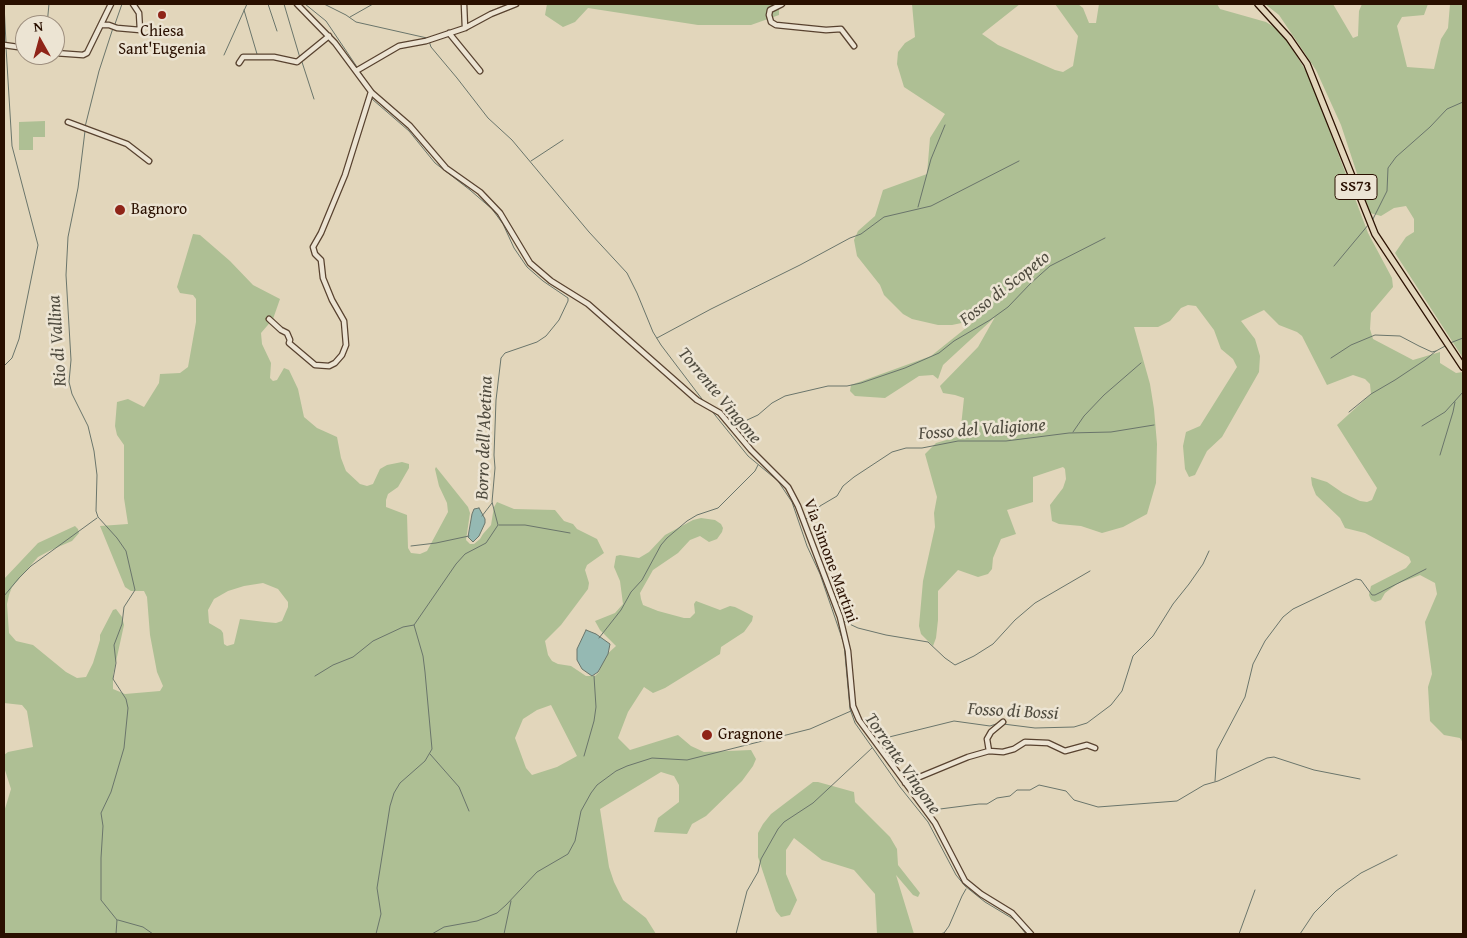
<!DOCTYPE html>
<html>
<head>
<meta charset="utf-8">
<style>
  body { margin:0 }
  #map { position:relative; width:1467px; height:938px; overflow:hidden; background:#e2d6bb; font-family:"Gentium Book Plus",serif }
  canvas { display:block }
  .frame { position:absolute; inset:0; border:5px solid #2a1000; pointer-events:none }
  .north { position:absolute; left:15px; top:15px; width:50px; height:50px; box-sizing:border-box; background:#ece4d3; border:1px solid #9e8f7f; border-radius:50%; rotate:353deg; font-size:14px; font-weight:700; line-height:20px; text-align:center; color:#2a1000 }
  .north::after { content:''; display:block; margin:auto; width:18px; height:22px; background:#8f2418; clip-path:polygon(50% 0,100% 100%,50% 72%,0 100%) }
</style>
</head>
<body>
<div id="map">
<canvas width="1467" height="938"></canvas>
<div class="frame"></div>
<div class="north">N</div>
</div>
<script>
const context = document.querySelector('canvas').getContext('2d');
context.lineJoin = 'round';
function paint(path, color) {
  context.fillStyle = color;
  context.fill(path, 'evenodd');
}
function toPath(rows) {
  const path = new Path2D();
  for (const r of rows) {
    path.moveTo(r[0], r[1]);
    for (let i = 2; i < r.length; i += 2) path.lineTo(r[i], r[i + 1]);
  }
  return path;
}
function strokePath(path, color, width, dash) {
  context.strokeStyle = color;
  context.lineWidth = width;
  context.lineCap = dash ? 'butt' : 'round';
  context.setLineDash(dash || []);
  context.stroke(path);
}
function write(font, color, halo, rows, align = 'center') {
  context.font = font + ' "Gentium Book Plus",serif';
  context.lineWidth = 5;
  context.setLineDash([]);
  context.textBaseline = 'middle';
  context.strokeStyle = halo;
  context.fillStyle = color;
  for (const [text, x, y, turn = 0] of rows) {
    context.save();
    context.translate(x, y);
    context.rotate((+turn || 0) * Math.PI / 180);
    context.textAlign = isNaN(turn) ? turn : align;
    if (halo) context.strokeText(text, 0, 0);
    context.fillText(text, 0, 0);
    context.restore();
  }
}
paint(toPath([
  [547,4,779,4,779,15,751,25,698,25,588,8,575,22,563,27,545,15],
  [912,4,1020,4,982,34,998,45,1055,70,1063,72,1073,66,1078,36,1055,4,1078,4,1083,8,1089,23,1096,23,1099,4,1217,4,1220,9,1266,22,1282,32,1309,76,1368,233,1392,278,1393,287,1371,313,1370,329,1373,339,1413,360,1440,352,1440,363,1456,373,1463,372,1463,743,1460,738,1444,735,1430,721,1428,687,1432,674,1425,622,1437,594,1435,583,1420,575,1397,584,1385,593,1381,600,1375,602,1371,600,1369,595,1371,586,1406,568,1411,562,1409,557,1365,533,1345,528,1340,518,1316,495,1312,485,1311,477,1327,482,1343,493,1360,501,1367,502,1372,500,1377,488,1337,425,1371,394,1370,384,1365,379,1353,375,1327,385,1302,336,1297,332,1279,325,1264,310,1241,321,1255,339,1260,356,1259,372,1222,437,1207,451,1195,475,1189,477,1185,469,1183,446,1186,432,1200,426,1237,367,1233,359,1221,349,1214,330,1196,306,1188,305,1181,308,1170,321,1158,327,1134,327,1150,384,1154,409,1157,444,1156,483,1147,514,1123,527,1102,533,1081,526,1059,524,1052,521,1050,505,1063,488,1066,479,1065,469,1063,467,1033,477,1033,502,1007,510,1016,534,1001,539,993,558,992,569,988,574,978,577,958,570,938,591,938,620,936,638,933,646,921,634,919,626,923,581,935,527,934,513,937,497,925,454,936,443,960,436,964,398,955,395,943,393,940,386,978,347,995,317,943,365,938,379,933,375,919,376,885,398,855,396,850,391,851,385,931,356,976,320,952,325,938,325,912,319,903,314,884,295,880,285,857,256,854,240,858,231,875,216,883,190,927,174,930,138,945,114,904,87,897,64,898,52,905,43,915,37],
  [1265,4,1333,4,1353,38,1358,36,1359,11,1362,4,1428,4,1424,15,1402,17,1397,26,1407,67,1434,69,1441,39,1448,28,1450,4,1463,4,1463,358,1395,253,1406,237,1414,232,1414,219,1406,206,1394,208,1381,216,1370,213,1341,125,1316,70,1279,15],
  [45,121,45,137,33,137,33,150,19,150,19,122],
  [193,234,200,235,230,261,253,285,280,299,273,319,261,333,262,344,271,363,270,378,273,381,277,380,284,368,289,370,298,389,304,417,317,428,337,437,341,458,346,471,360,484,367,486,373,484,380,469,387,465,402,462,409,464,409,468,398,487,388,494,386,500,386,507,407,515,408,548,411,553,420,554,427,551,448,512,447,503,439,486,435,469,436,467,468,507,470,513,466,540,470,544,474,544,480,539,483,534,491,525,494,507,497,502,514,509,555,510,564,521,573,524,577,529,597,539,604,553,587,565,585,570,589,583,588,589,561,625,545,641,548,655,552,661,558,664,571,666,586,676,595,676,599,672,604,657,616,646,600,630,595,621,615,613,623,604,620,581,614,567,616,556,620,555,639,558,649,552,665,535,693,520,701,518,715,520,721,524,723,528,722,532,717,539,709,542,700,536,690,540,678,553,653,570,640,593,641,599,643,605,658,611,684,618,690,618,695,613,694,604,696,601,720,610,730,606,735,607,753,616,752,621,744,632,721,647,720,654,665,688,653,693,644,687,628,712,618,738,630,750,678,735,691,746,704,752,751,750,756,759,753,766,742,781,706,816,692,824,687,834,654,832,658,818,679,802,679,785,674,776,661,772,600,809,609,867,614,882,623,900,646,918,656,934,4,934,4,858,5,846,4,843,4,812,11,789,4,767,4,755,8,752,33,747,27,711,22,705,4,703,4,579,38,543,75,526,78,529,79,533,72,541,51,550,38,557,12,587,9,595,7,604,9,633,16,641,33,645,66,672,77,678,86,677,93,663,100,640,100,635,113,610,116,609,122,617,124,625,113,675,113,689,125,694,160,691,163,686,157,672,150,635,147,597,144,591,131,591,125,587,100,526,128,524,124,498,124,445,117,435,115,426,117,402,128,399,144,407,159,383,160,374,180,373,188,367,196,322,196,299,193,295,180,293,177,287],
  [263,583,278,589,288,602,288,607,282,621,276,623,265,622,240,619,234,644,227,646,224,644,223,633,221,630,209,623,208,610,214,599,228,591,244,586],
  [551,705,577,756,557,767,532,775,526,768,515,738,523,719,537,710],
  [813,782,818,782,854,792,855,802,890,837,897,849,898,865,920,893,918,897,913,895,896,875,914,934,877,934,875,894,854,870,822,860,794,838,786,850,786,874,797,900,790,915,781,917,776,911,758,857,758,833,763,824,771,814]
]), '#aebf94');
const water = toPath([
  [479,508,485,519,485,523,479,536,473,542,468,537,472,514,474,509,479,508],
  [586,630,596,634,610,644,608,654,598,672,592,676,582,669,577,660,577,649,586,630]
]);
paint(water, '#95b9b3');
strokePath(water, '#6a756b', 1);
strokePath(toPath([
  [4,4,6,43],
  [268,4,277,31],
  [284,4,300,58],
  [305,4,326,21,357,67],
  [324,4,346,15,356,22,427,38],
  [244,10,257,54],
  [350,17,373,4],
  [115,24,122,4],
  [47,25,49,4],
  [429,41,431,47,457,78,488,118,512,140,589,232,627,273,637,293,653,332,661,345,705,403],
  [224,55,247,4],
  [302,62,314,99],
  [359,70,372,90],
  [372,96,372,99,409,131,435,163,470,190,492,209,503,224,514,248,527,267,543,281,568,298,568,301,559,320,546,336,537,342,505,353,501,358,496,400,494,455,495,468,492,502,498,525,486,543,465,554,456,564,414,625,423,656,425,672,432,749,425,761,400,783,394,793,390,806,377,888,381,914,376,934],
  [85,127,99,71,113,28],
  [85,131,78,188,68,237,66,275,71,360,69,382,72,394,88,426,94,451,97,475,96,511,98,517,117,538,126,551,135,590,124,607,122,624,114,645,116,663,113,679,126,699,128,708,124,748,111,792,101,813,103,826,101,858,101,900,117,920],
  [531,161,563,140],
  [918,207,931,159,945,125],
  [1372,221,1387,191,1388,168,1396,157,1430,127,1447,109,1463,102],
  [1334,266,1369,224],
  [657,338,711,309,800,265,850,238,861,234,884,217,931,206,1019,161],
  [1450,343,1463,338],
  [1331,358,1351,345,1375,335,1400,336,1419,346,1432,352,1436,351],
  [4,366,12,358,19,339,38,245,12,146,6,47],
  [711,410,748,456,778,481,792,502,807,546,820,574,844,644,850,709,855,723,900,787,928,822,956,875,965,886,985,902,1015,920,1026,934],
  [1349,412,1371,394,1395,380,1425,360,1436,351,1447,345],
  [734,426,758,415,772,403,785,396,828,386,847,386,861,383,905,368,939,353,954,341,990,320,1008,307,1031,283,1050,266,1105,238],
  [1422,426,1445,412,1463,392],
  [1073,432,1084,416,1104,395,1141,363],
  [1440,455,1453,412,1455,402],
  [482,516,492,503],
  [806,519,816,512,820,506,837,496,843,486,854,477,892,452,906,448,922,448,958,441,1006,441,1069,433,1111,432,1154,425],
  [499,525,525,525,570,533],
  [411,546,436,543,469,536],
  [4,596,19,578,31,566,97,518],
  [843,621,858,628,886,635,928,642,945,658,955,665,974,656,993,644,1015,620,1035,603,1090,571],
  [599,638,621,610,631,592,642,580,661,545,667,538,687,521,697,515,718,508,755,471,758,465],
  [315,676,333,665,353,657,373,641,403,627,414,625],
  [1003,724,1035,728,1074,727,1087,723,1111,705,1122,691,1133,656,1153,636,1173,604,1189,584,1203,564,1209,551],
  [877,740,954,721,990,726,999,723],
  [430,754,459,787,469,811],
  [584,756,594,721,596,707,594,676],
  [1215,781,1217,750,1245,697,1253,664,1265,641,1283,617,1293,609,1356,579,1361,580,1372,595,1375,595,1426,569],
  [932,814,940,809,979,804,987,804,997,798,1010,796,1017,790,1030,790,1039,785,1066,791,1074,800,1098,807,1177,801,1204,785,1218,781,1267,758,1274,757,1314,770,1360,779],
  [118,920,143,927,153,934],
  [116,934,117,920],
  [432,934,444,927,477,921,497,913,506,905,537,872,568,854,575,841,581,811,591,793,597,785,616,771,627,766,652,758,687,760,810,729,851,711],
  [504,934,511,901],
  [736,934,747,891,758,872,761,859,778,829,784,822,813,803,872,748],
  [939,934,944,933,949,926,962,896,966,889],
  [1239,934,1255,890],
  [1300,934,1314,913,1336,891,1361,873,1397,855]
]), '#6a756b', 1);
const minor = toPath([
  [297,4,335,43,372,93,410,126,446,168,480,192,500,213,530,263,551,281,588,304,697,400,720,413,751,450,788,487,798,506,840,617,848,651,853,706,859,720,935,823,965,881,981,894,1012,913,1031,934],
  [464,4,465,28],
  [782,4,770,10,769,15,771,22,776,25,826,30,841,29,854,46],
  [102,25,109,25,117,28,140,30,139,13,133,4],
  [449,33,480,71],
  [4,45,25,48],
  [55,53,83,55,87,53,111,4],
  [239,63,243,57,274,57,297,62,329,36],
  [356,71,399,46,426,41,465,28,491,14,516,4],
  [68,122,127,144,149,161],
  [269,319,281,330,287,333,290,340,289,343,315,365,329,366,335,363,342,355,346,345,344,321,332,300,323,278,321,260,315,254,313,247,321,233,345,175,371,92],
  [989,751,987,739,991,732,1003,722],
  [905,783,968,757,989,751,1003,752,1014,749,1025,742,1048,743,1065,751,1087,745,1095,748]
]);
const major = toPath([
  [1258,4,1289,38,1307,64,1375,234,1463,367]
]);
strokePath(minor, '#58422f', 7);
strokePath(major, '#2a1000', 8);
strokePath(minor, '#ece4d3', 4.5);
strokePath(major, '#e2d6bb', 5.5);
for (const [x, y, r, color] of [
  [162,15,5,"#8f2418"],
  [120,210,6,"#8f2418"],
  [707,735,6,"#8f2418"]
]) {
  const dot = new Path2D();
  dot.arc(x, y, r, 0, 2 * Math.PI);
  context.fillStyle = color;
  context.fill(dot);
  strokePath(dot, '#ece4d3', 2);
}
for (const [x, y, w] of [
  [1356,187,42]
]) {
  const box = new Path2D();
  box.roundRect(x - w / 2, y - 12.5, w, 25, 4);
  context.fillStyle = '#ece4d3';
  context.fill(box);
  strokePath(box, '#2a1000', 1);
}
write('bold 15px', '#2a1000', null, [
  ["SS73",1356,187]
]);
write('16px', '#2a1000', '#ece4d3', [
  ["Chiesa",162,32,"center"],
  ["Sant'Eugenia",162,50,"center"],
  ["Bagnoro",131,210],
  ["Gragnone",718,735]
], 'left');
write('16px', '#2a1000', '#ece4d3', [
  ["Via Simone Martini",830,561,70]
]);
write('italic 18px', '#4f4b3f', '#ece4d3', [
  ["Fosso di Scopeto",1005,289,-38],
  ["Rio di Vallina",58,341,-94],
  ["Torrente Vingone",719,396,50],
  ["Fosso del Valigione",982,430,-4],
  ["Borro dell'Abetina",485,438,-88],
  ["Fosso di Bossi",1013,712,3],
  ["Torrente Vingone",902,764,55]
]);
</script>
</body>
</html>
